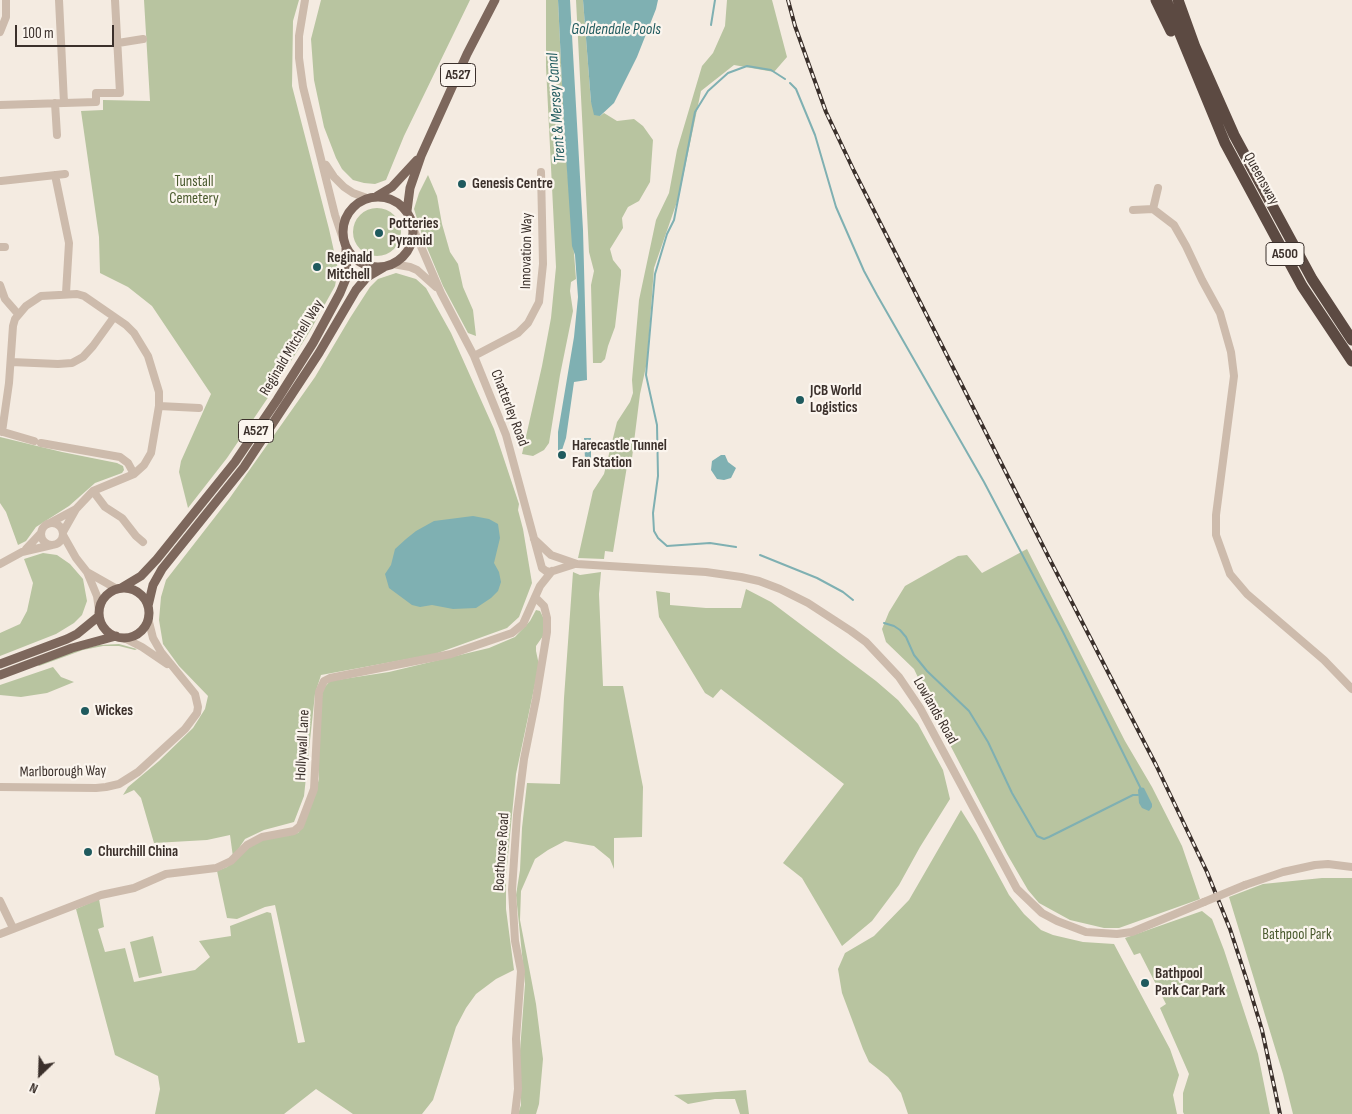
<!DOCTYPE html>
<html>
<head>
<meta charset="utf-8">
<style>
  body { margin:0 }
  #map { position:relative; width:1352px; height:1114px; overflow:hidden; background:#f4ebe1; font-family:"Sofia Sans Condensed",sans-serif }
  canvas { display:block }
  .north { position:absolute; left:15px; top:1049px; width:50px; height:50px; -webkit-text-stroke:4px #fbf5ee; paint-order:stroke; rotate:204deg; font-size:14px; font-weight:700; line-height:20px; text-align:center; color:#3b302b }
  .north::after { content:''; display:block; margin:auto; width:18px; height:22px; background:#3b302b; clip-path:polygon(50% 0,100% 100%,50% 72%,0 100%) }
  .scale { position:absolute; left:15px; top:25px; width:99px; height:22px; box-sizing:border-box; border:2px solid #3b302b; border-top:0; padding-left:6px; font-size:15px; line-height:18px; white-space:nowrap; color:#3b302b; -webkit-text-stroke:4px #fbf5ee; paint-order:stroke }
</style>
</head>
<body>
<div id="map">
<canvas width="1352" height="1114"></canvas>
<div class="north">N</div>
<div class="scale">100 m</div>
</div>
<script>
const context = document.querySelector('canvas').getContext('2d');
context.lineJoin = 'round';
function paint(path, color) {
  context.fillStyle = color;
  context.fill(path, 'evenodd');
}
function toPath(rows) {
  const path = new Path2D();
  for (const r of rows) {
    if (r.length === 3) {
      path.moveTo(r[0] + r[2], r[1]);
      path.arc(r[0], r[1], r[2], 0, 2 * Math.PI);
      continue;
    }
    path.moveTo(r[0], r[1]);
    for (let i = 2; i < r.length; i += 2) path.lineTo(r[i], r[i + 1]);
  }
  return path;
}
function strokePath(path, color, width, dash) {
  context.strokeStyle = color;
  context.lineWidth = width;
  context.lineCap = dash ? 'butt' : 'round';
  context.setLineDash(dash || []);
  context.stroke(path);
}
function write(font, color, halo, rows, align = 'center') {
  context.font = font + ' "Sofia Sans Condensed",sans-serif';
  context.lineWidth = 4.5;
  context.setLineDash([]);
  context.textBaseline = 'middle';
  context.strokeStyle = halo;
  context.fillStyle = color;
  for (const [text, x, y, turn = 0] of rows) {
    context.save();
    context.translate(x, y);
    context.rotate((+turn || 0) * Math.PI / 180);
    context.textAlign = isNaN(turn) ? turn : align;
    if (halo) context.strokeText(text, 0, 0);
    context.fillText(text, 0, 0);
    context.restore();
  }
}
paint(toPath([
  [144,0,299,0,293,21,292,86,329,229,338,269,335,286,310,331,267,399,227,458,188,508,179,472,181,461,211,394,152,306,128,287,100,273,99,237,81,111,103,110,103,100,150,101],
  [321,0,470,0,404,136,386,180,375,184,364,183,353,180,342,169,336,158,324,127,314,80,311,39],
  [546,0,558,0,564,126,576,279,571,282,570,291,573,311,560,375,549,443,544,450,533,456,522,454,542,366,551,318,556,267,546,67],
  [576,0,583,0,591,102,600,116,604,113,617,121,634,119,643,126,653,140,650,182,639,201,628,207,622,218,623,228,610,249,613,260,621,270,621,275,615,327,608,346,605,359,601,363,593,363,591,285,594,271,589,252],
  [727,0,772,0,787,57,774,72,734,65,701,91,679,196,654,268,647,362,640,394,632,458,628,460,613,552,605,551,604,559,578,558,593,491,604,474,617,422,630,402,633,393,632,380,639,300,656,220,669,193,677,150,702,66,713,53,725,26],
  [428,175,437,196,442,224,450,252,458,264,463,287,473,310,476,336,468,333,443,286,423,238,414,209,419,193],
  [377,232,24],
  [396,273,416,279,426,288,451,333,494,429,519,504,518,510,523,529,532,583,519,617,507,628,435,654,321,675,315,694,304,796,294,822,264,830,245,839,233,857,230,835,207,840,154,843,141,798,134,790,123,795,128,787,159,761,193,728,205,709,208,696,179,666,163,644,159,620,161,597,166,580,229,499,315,377,350,318,370,287,378,279],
  [0,437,62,452,117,463,123,466,124,470,122,473,95,483,69,506,36,527,26,541,18,545,6,512,0,503],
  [1027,549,1125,741,1152,787,1182,846,1200,899,1119,928,1104,928,1070,920,1039,903,1028,890,1007,854,948,741,914,669,886,642,882,629,889,612,905,586,958,556,967,555,982,573],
  [43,553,57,555,70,564,83,579,87,601,82,615,74,623,56,634,0,656,0,633,20,624,27,611,33,583,24,559],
  [573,572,580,575,601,572,599,594,603,686,623,686,643,787,642,837,614,838,614,869,610,859,594,846,565,841,548,850,535,859,521,891,520,920,536,1004,543,1059,539,1104,536,1114,518,1114,521,1105,519,1064,525,984,516,895,520,870,522,828,527,783,560,784,564,698],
  [746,589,771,602,876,681,898,700,918,724,943,770,950,799,920,847,899,885,872,921,842,946,802,878,783,863,844,784,721,689,713,698,705,693,659,617,656,591,670,593,670,605,706,608,741,608],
  [536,610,540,611,543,617,543,636,536,646,536,651,539,665,516,774,506,876,506,909,514,970,496,979,476,994,466,1008,456,1027,433,1100,422,1114,353,1114,316,1089,284,1114,155,1114,160,1089,158,1076,115,1055,76,909,99,899,104,927,98,929,105,952,125,948,134,982,195,970,210,957,199,941,231,936,230,926,267,912,271,913,298,1043,305,1042,275,905,265,907,237,919,227,918,217,871,227,867,251,846,265,839,298,833,302,827,313,799,319,779,318,757,321,697,323,689,330,681,389,672,489,648,515,637,530,621],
  [119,644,137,649,135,650,119,646,103,646,83,650,39,666,38,665,71,652,99,645],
  [53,667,61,677,74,682,47,693,21,697,0,695,0,685],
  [961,810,976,834,1009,895,1024,914,1041,930,1053,935,1083,942,1114,944,1170,1049,1179,1075,1173,1095,1177,1114,908,1114,901,1093,888,1077,869,1062,863,1049,842,993,838,969,845,953,874,936,909,900],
  [1322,878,1352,878,1352,1114,1293,1114,1283,1074,1229,897,1263,884],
  [1202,911,1212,919,1224,950,1258,1054,1270,1114,1184,1114,1183,1112,1183,1093,1189,1074,1160,1008,1166,1004,1140,953,1134,955,1125,938],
  [153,936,162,973,139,978,130,942],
  [746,1090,749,1114,740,1114,735,1099,715,1099,688,1104,674,1095]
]), '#b8c4a0');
paint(toPath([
  [558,0,570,0,583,230,587,380,574,382,566,438,561,453,558,453,558,432,574,337,578,297,575,255,572,246,564,126],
  [583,0,658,0,656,9,637,57,614,103,600,116,594,115,591,102],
  [584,438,591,438,591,460,585,459],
  [721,455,725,455,728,462,736,468,731,478,724,480,717,479,711,470,712,461],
  [473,516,489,519,498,524,500,538,494,563,499,572,501,582,498,591,491,598,476,608,453,609,432,605,420,607,412,605,389,588,385,574,391,565,395,549,406,539,416,531,434,521],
  [1140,787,1144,788,1152,804,1152,807,1149,811,1142,808,1139,803,1138,790]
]), '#7fb0b2');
strokePath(toPath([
  [711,25,715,0],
  [790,83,796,89,815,135,836,207,864,271,877,295,984,482,1063,632,1140,787],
  [736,547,710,543,667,546,658,538,654,531,653,513,658,476,657,425,646,375,655,274,667,234,674,220,695,112,708,91,728,73,747,66,771,70,785,79],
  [760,555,817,578,843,592,853,600],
  [884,623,894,626,900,630,906,637,914,655,927,671,969,711,988,742,1012,793,1037,836,1044,839,1049,837,1133,795,1138,795]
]), '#7fb0b2', 2);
strokePath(toPath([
  [59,0,64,103],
  [305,0,299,36,299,58,303,87,335,215,343,239],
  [0,32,6,17,6,0],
  [118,43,143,39],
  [55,103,57,135],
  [0,105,96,102,96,93,120,93,115,0],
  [326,165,334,177,344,187,353,193,367,198],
  [55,175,69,243,66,293],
  [1,181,65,174],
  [1153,209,1158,188],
  [1133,210,1153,209,1174,225,1186,246,1202,280,1220,313,1231,352,1234,376,1216,515,1216,535,1230,574,1247,594,1324,660,1352,689],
  [413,228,441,293,474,356,506,435,542,568,546,571,550,572,575,564],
  [0,247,5,247],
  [393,264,410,267,417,270,436,287],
  [0,285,5,299,18,314],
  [474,356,518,333,528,323,539,302,543,264,541,172],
  [11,362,58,364,72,363,83,357,93,346,114,317],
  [159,406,199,408],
  [0,431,34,441],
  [2,432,9,383,13,326,15,319,26,306,41,296,77,294,84,296,126,325,134,333,148,356,159,392,159,406,151,453,144,465,134,474,93,491,76,509,48,524],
  [41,443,120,457,128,463,134,474],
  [93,491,105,507,122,518,136,536,143,542],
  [52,534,11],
  [63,532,76,509],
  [63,535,76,558,87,572,117,589],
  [534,539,551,555,577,564,706,572,741,577,759,581,780,589,808,603,851,631,866,642,899,677,920,708,1017,889,1042,913,1057,921,1086,932,1117,934,1132,932,1204,902],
  [26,549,41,533],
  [0,564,22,552,52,545],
  [87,572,97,596,99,610],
  [124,638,142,647,167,664],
  [0,787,96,788,106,787,119,784,138,772,185,729,197,713,198,707,195,694,161,652,153,638,148,618],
  [1245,885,1283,872,1315,865,1328,864,1352,867],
  [0,901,13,928],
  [0,934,101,895,134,888,166,874,216,868,231,861,247,845,262,837,294,831,300,826,314,789,319,692,324,681,330,678,451,654,512,633,523,624,540,586,552,571],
  [515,1114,518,1089,516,1039,521,971,515,941,512,890,517,815,524,759,536,699,547,632,547,618,544,606,535,597]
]), '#cdbbac', 8);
strokePath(toPath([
  [377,196,392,187,417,160],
  [378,232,35],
  [407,211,410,188,421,156,467,54,495,0],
  [121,588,141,576,157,559,235,462,277,400,313,343,340,293,347,276,346,248],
  [124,613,25],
  [148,606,153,585,162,569,244,467,319,353,356,290,367,277,384,267],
  [0,664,67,639,77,634,99,616],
  [0,675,72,648,116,636]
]), '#7d675c', 9);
strokePath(toPath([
  [1156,0,1171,31],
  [1166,0,1225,143,1302,286,1352,361],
  [1178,0,1195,47,1234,135,1312,279,1352,340]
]), '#5c4a42', 11);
const rail = toPath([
  [788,0,795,26,826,112,854,171,1049,558,1156,765,1207,872,1230,929,1249,987,1262,1030,1280,1114]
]);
strokePath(rail, '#3b302b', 4);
strokePath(rail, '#fbf5ee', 2, [5.5]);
strokePath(toPath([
  [1204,902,1245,885]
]), '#cdbbac', 8);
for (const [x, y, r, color] of [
  [462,184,5,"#1f5a5e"],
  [379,233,5,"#1f5a5e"],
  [317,267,5,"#1f5a5e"],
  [800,400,5,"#1f5a5e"],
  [562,455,5,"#1f5a5e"],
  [85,711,5,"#1f5a5e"],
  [88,852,5,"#1f5a5e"],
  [1145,983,5,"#1f5a5e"]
]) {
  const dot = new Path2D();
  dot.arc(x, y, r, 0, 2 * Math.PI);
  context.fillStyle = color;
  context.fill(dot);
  strokePath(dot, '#fbf5ee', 2);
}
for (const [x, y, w] of [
  [458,75,35],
  [1285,254,38],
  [256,431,35]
]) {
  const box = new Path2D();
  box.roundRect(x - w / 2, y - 11.5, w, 23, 4);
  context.fillStyle = '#fbf5ee';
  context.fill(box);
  strokePath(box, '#3b302b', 1);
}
write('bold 14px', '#3b302b', null, [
  ["A527",458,75],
  ["A500",1285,254],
  ["A527",256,431]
]);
write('15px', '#3b302b', '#fbf5ee', [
  ["Queensway",1261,179,61],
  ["Innovation Way",527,251,-89],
  ["Reginald Mitchell Way",292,348,-59],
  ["Chatterley Road",509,408,69],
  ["Lowlands Road",935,711,60],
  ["Hollywall Lane",303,745,-87],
  ["Marlborough Way",63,772,-1],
  ["Boathorse Road",502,852,-86]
]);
write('15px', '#4a5a2e', '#fbf5ee', [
  ["Tunstall",194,182],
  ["Cemetery",194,199],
  ["Bathpool Park",1297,935]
]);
write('bold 15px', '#3b302b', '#fbf5ee', [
  ["Genesis Centre",472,184],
  ["Potteries",389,224],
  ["Pyramid",389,241],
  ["Reginald",327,258],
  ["Mitchell",327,275],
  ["JCB World",810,391],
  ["Logistics",810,408],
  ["Harecastle Tunnel",572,446],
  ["Fan Station",572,463],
  ["Wickes",95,711],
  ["Churchill China",98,852],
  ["Bathpool",1155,974],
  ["Park Car Park",1155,991]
], 'left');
write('italic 16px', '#1f5a5e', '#fbf5ee', [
  ["Goldendale Pools",616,30],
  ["Trent & Mersey Canal",557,108,-94]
]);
</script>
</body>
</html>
